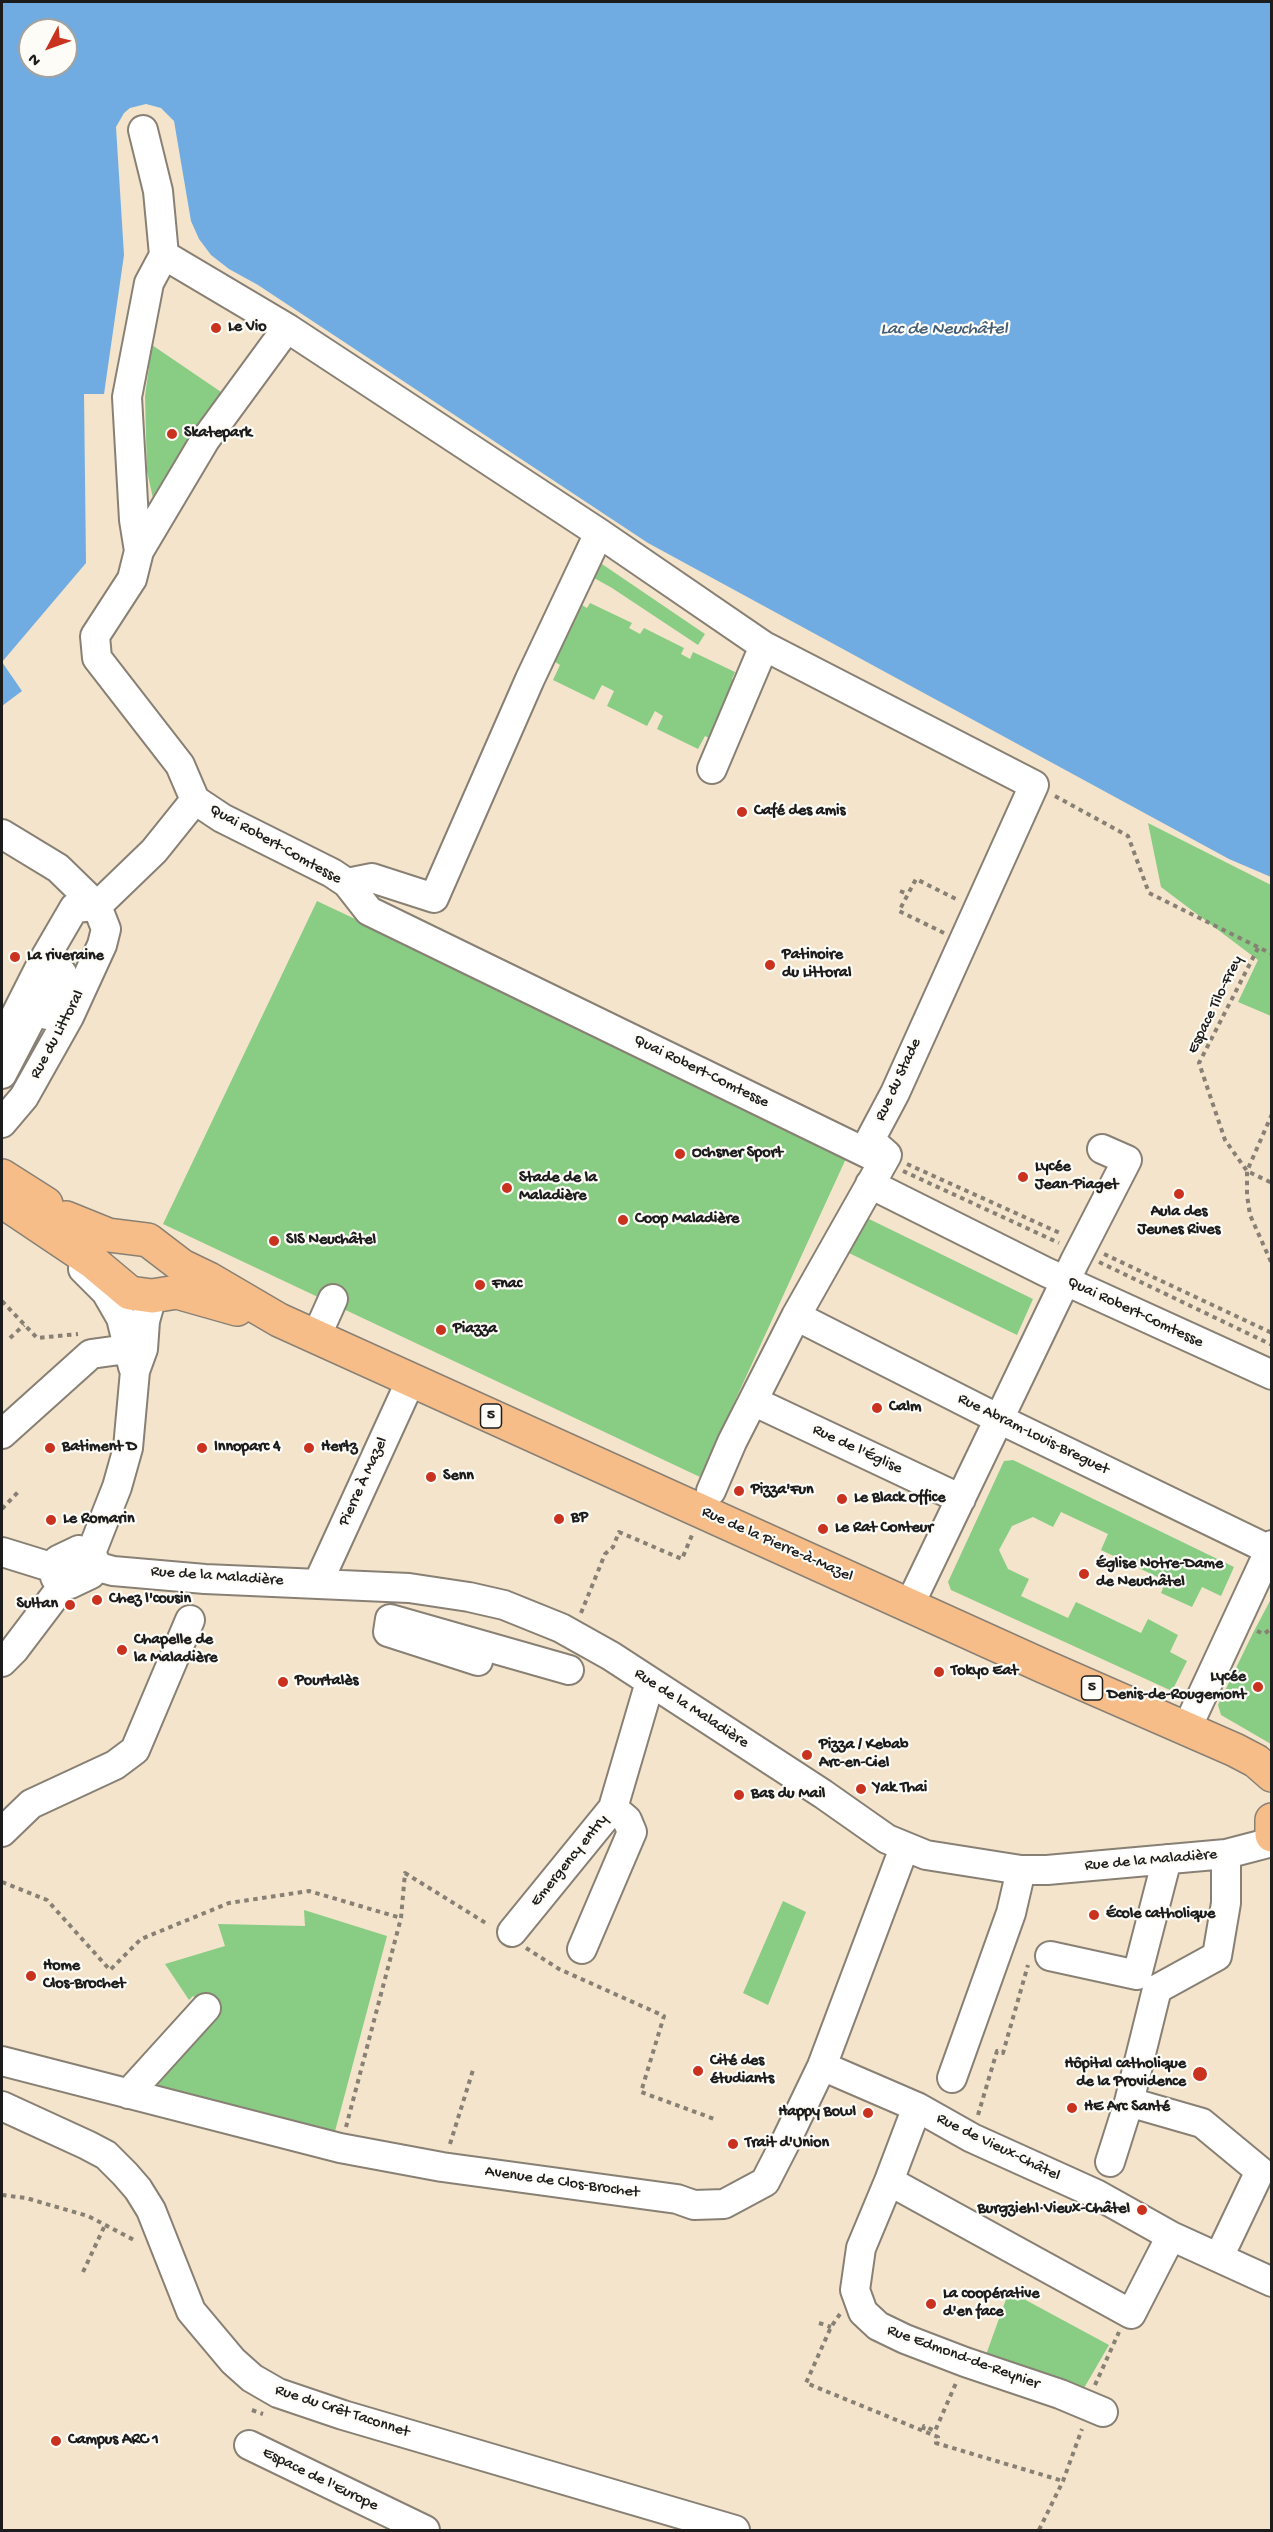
<!DOCTYPE html>
<html>
<head>
<meta charset="utf-8">
<style>
  body { margin:0 }
  #map { position:relative; width:1273px; height:2532px; overflow:hidden; background:#f3e4cb; font-family:"Gochi Hand",sans-serif }
  canvas { display:block }
  .frame { position:absolute; inset:0; border:3px solid #1c1c1c; pointer-events:none }
  .north { position:absolute; left:18px; top:18px; width:60px; height:60px; box-sizing:border-box; background:#fdfcf7; border:2px solid #a3a29f; border-radius:50%; rotate:229deg; font-size:16px; font-weight:700; line-height:24px; text-align:center; color:#1c1c1c }
  .north::after { content:''; display:block; margin:auto; width:21px; height:27px; background:#c8321e; clip-path:polygon(50% 0,100% 100%,50% 72%,0 100%) }
</style>
</head>
<body>
<div id="map">
<canvas width="1273" height="2532"></canvas>
<div class="frame"></div>
<div class="north">N</div>
</div>
<script>
const context = document.querySelector('canvas').getContext('2d');
context.lineJoin = 'round';
function paint(path, color) {
  context.fillStyle = color;
  context.fill(path, 'evenodd');
}
function toPath(rows) {
  const path = new Path2D();
  for (const r of rows) {
    path.moveTo(r[0], r[1]);
    for (let i = 2; i < r.length; i += 2) path.lineTo(r[i], r[i + 1]);
  }
  return path;
}
function strokePath(path, color, width, dash) {
  context.strokeStyle = color;
  context.lineWidth = width;
  context.lineCap = dash ? 'butt' : 'round';
  context.setLineDash(dash || []);
  context.stroke(path);
}
function write(font, color, halo, rows, align = 'center') {
  context.font = font + ' "Gochi Hand",sans-serif';
  context.lineWidth = 4.5;
  context.setLineDash([]);
  context.textBaseline = 'middle';
  context.strokeStyle = halo;
  context.fillStyle = color;
  for (const [text, x, y, turn = 0] of rows) {
    context.save();
    context.translate(x, y);
    context.rotate((+turn || 0) * Math.PI / 180);
    context.textAlign = isNaN(turn) ? turn : align;
    if (halo) context.strokeText(text, 0, 0);
    context.fillText(text, 0, 0);
    context.restore();
  }
}
paint(toPath([
  [152,345,224,394,154,503,147,471,145,396],
  [596,560,705,634,698,645,612,588,587,574],
  [590,603,632,623,629,628,640,634,644,628,684,648,681,654,690,659,693,652,735,672,732,679,739,683,711,739,705,736,698,749,657,729,663,716,655,711,647,726,607,706,614,691,602,685,594,700,553,680,560,665,552,660,580,604,587,608],
  [1148,823,1271,885,1271,1016,1238,1002,1258,960,1161,887],
  [317,901,849,1152,700,1477,163,1224],
  [867,1218,1033,1299,1017,1335,847,1252],
  [1013,1460,1234,1567,1221,1596,1202,1587,1192,1607,1161,1593,1166,1581,1101,1550,1108,1534,1061,1512,1053,1527,1033,1517,1012,1526,999,1550,1008,1569,1029,1579,1021,1596,1068,1618,1076,1602,1141,1633,1148,1619,1178,1635,1170,1652,1187,1661,1172,1691,951,1590,948,1582,1004,1461],
  [1271,1599,1272,1744,1271,1744,1221,1715,1218,1705,1253,1633],
  [783,1901,806,1912,768,2005,743,1993],
  [304,1910,387,1936,334,2135,149,2086,199,2001,193,1996,189,2000,165,1964,225,1946,218,1924,305,1926],
  [1009,2291,1109,2345,1080,2395,983,2363]
]), '#89cc84');
paint(toPath([
  [2,2,1271,2,1271,877,1229,859,648,543,258,285,229,269,211,255,199,239,191,221,174,121,161,108,146,104,130,108,124,113,116,127,124,255,104,394,84,394,86,563,2,662,22,691,2,706],
  [30,30,66,30,66,66,30,66]
]), '#70ace1');
const minor = toPath([
  [143,130,158,191,164,255,287,328,599,533,764,646,1034,785,895,1093,870,1140,887,1155,796,1316,732,1442,711,1491],
  [287,328,205,440,139,551,132,579,95,636,97,658,180,765,195,800,222,818,332,873,347,883,369,911,883,1161],
  [139,551,134,520,127,397,149,283,164,255],
  [712,769,764,646],
  [2,834,58,868,97,906,106,929,102,945,69,1017,24,1097,2,1123],
  [347,883,372,878,434,898,530,679,599,533],
  [2,1042,42,963,74,908,97,906,154,851,195,800],
  [2,1074,52,978,62,973,64,984,47,1015],
  [870,1184,1046,1272,1272,1375],
  [83,1269,106,1292,121,1318,133,1367],
  [796,1316,999,1419,1272,1551],
  [316,1337,333,1299],
  [753,1401,961,1499],
  [2,1434,91,1354,127,1349],
  [79,1550,91,1553,96,1563,95,1569,91,1574,70,1584,58,1582,55,1577,55,1565,58,1560,79,1550],
  [2,1552,54,1568],
  [91,1553,117,1487,128,1448,135,1371,143,1349,145,1321,152,1296],
  [95,1566,113,1571,205,1579,409,1588,469,1597,504,1605,561,1628,611,1656,823,1794,887,1839,926,1855,1021,1870,1047,1870,1226,1854,1272,1842],
  [318,1583,411,1380],
  [909,1606,1075,1261,1127,1160,1102,1149],
  [478,1661,388,1632,390,1619,569,1670],
  [2,1662,14,1650,64,1584],
  [1186,1730,1272,1545],
  [2,1832,31,1804,115,1765,135,1750,190,1620],
  [512,1932,613,1808,650,1682],
  [582,1949,632,1832,627,1820,613,1808],
  [1050,1956,1137,1975,1167,1859],
  [2,2061,340,2148,442,2167,677,2199,694,2205,724,2204,765,2182,784,2145,822,2066,904,1848],
  [822,2066,917,2107,972,2138,1096,2194,1171,2236,1272,2282],
  [952,2078,1011,1913,1021,1870],
  [128,2094,206,2008],
  [1129,2102,1157,1989,1217,1956,1226,1903,1226,1854],
  [2,2106,87,2145,106,2155,125,2174,138,2189,151,2210,191,2311,233,2361,252,2378,278,2393,343,2415,735,2530],
  [917,2107,889,2181,861,2248,855,2290,863,2312,878,2326,905,2339,965,2362,1060,2394,1103,2412],
  [1110,2162,1129,2102,1202,2123,1260,2171,1219,2257],
  [889,2181,1131,2314,1171,2236],
  [249,2445,425,2530]
]);
const major = toPath([
  [2,1176,46,1204],
  [2,1201,93,1262,130,1293,152,1296,177,1292,237,1309],
  [66,1218,108,1235,148,1240,182,1266,209,1279,279,1320,1043,1666,1235,1750,1256,1761,1272,1775],
  [1272,1820,1272,1835]
]);
strokePath(minor, '#888074', 32);
strokePath(major, '#888074', 36);
strokePath(toPath([
  [1055,796,1128,836,1149,893,1272,954],
  [900,891,908,894],
  [944,933,899,911,916,879,958,900],
  [1258,948,1199,1063,1225,1140,1247,1171,1272,1183],
  [1272,1114,1247,1171,1247,1195,1250,1215,1272,1264],
  [907,1164,1062,1234],
  [903,1171,1059,1243],
  [1104,1254,1272,1333],
  [1099,1262,1272,1345],
  [2,1301,37,1338,78,1334],
  [10,1338,24,1325],
  [2,1509,19,1491],
  [581,1613,605,1554,613,1547,619,1532,682,1559,692,1535],
  [1257,1631,1264,1634,1272,1628],
  [2,1882,47,1900,110,1970,141,1939,229,1903,309,1891,401,1918],
  [526,1948,559,1969,664,2016,641,2092,717,2120],
  [978,2115,997,2051,1003,2053,1028,1965],
  [346,2127,401,1918,405,1873,489,1925],
  [450,2144,473,2070],
  [2,2195,26,2198,88,2216,136,2241],
  [83,2272,105,2225],
  [840,2314,831,2327,806,2383,938,2437,936,2443,1063,2481],
  [819,2323,831,2327],
  [1095,2385,1119,2332],
  [252,2410,263,2414],
  [923,2430,924,2426,935,2431,956,2383],
  [1039,2530,1063,2481,1082,2429]
]), '#888074', 4, [4.5, 4.5]);
strokePath(minor, '#fff', 28);
strokePath(major, '#f7bd88', 33);
for (const [x, y, r, color] of [
  [216,328,6,"#c8321e"],
  [172,434,6,"#c8321e"],
  [742,812,6,"#c8321e"],
  [15,957,6,"#c8321e"],
  [770,965,6,"#c8321e"],
  [680,1154,6,"#c8321e"],
  [1023,1177,6,"#c8321e"],
  [507,1188,6,"#c8321e"],
  [1179,1194,6,"#c8321e"],
  [623,1220,6,"#c8321e"],
  [274,1241,6,"#c8321e"],
  [480,1285,6,"#c8321e"],
  [441,1330,6,"#c8321e"],
  [877,1408,6,"#c8321e"],
  [50,1448,6,"#c8321e"],
  [202,1448,6,"#c8321e"],
  [309,1448,6,"#c8321e"],
  [431,1477,6,"#c8321e"],
  [739,1491,6,"#c8321e"],
  [842,1499,6,"#c8321e"],
  [559,1519,6,"#c8321e"],
  [51,1520,6,"#c8321e"],
  [823,1529,6,"#c8321e"],
  [1084,1574,6,"#c8321e"],
  [97,1600,6,"#c8321e"],
  [70,1605,6,"#c8321e"],
  [122,1650,6,"#c8321e"],
  [939,1672,6,"#c8321e"],
  [283,1682,6,"#c8321e"],
  [1258,1687,6,"#c8321e"],
  [807,1755,6,"#c8321e"],
  [861,1789,6,"#c8321e"],
  [739,1795,6,"#c8321e"],
  [1094,1915,6,"#c8321e"],
  [31,1976,6,"#c8321e"],
  [698,2071,6,"#c8321e"],
  [1200,2074,8,"#c8321e"],
  [1072,2108,6,"#c8321e"],
  [868,2113,6,"#c8321e"],
  [733,2144,6,"#c8321e"],
  [1142,2210,6,"#c8321e"],
  [931,2304,6,"#c8321e"],
  [56,2441,6,"#c8321e"]
]) {
  const dot = new Path2D();
  dot.arc(x, y, r, 0, 2 * Math.PI);
  context.fillStyle = color;
  context.fill(dot);
  strokePath(dot, '#fdfcf7', 2);
}
for (const [x, y, w] of [
  [491,1416,21],
  [1092,1688,21]
]) {
  const box = new Path2D();
  box.roundRect(x - w / 2, y - 12, w, 24, 4.5);
  context.fillStyle = '#fdfcf7';
  context.fill(box);
  strokePath(box, '#1c1c1c', 1.5);
}
write('bold 15px', '#1c1c1c', null, [
  ["5",491,1416],
  ["5",1092,1688]
]);
write('bold 16px', '#1c1c1c', '#fdfcf7', [
  ["Le Vio",228,328],
  ["Skatepark",184,434],
  ["Café des amis",754,812],
  ["Patinoire",782,956],
  ["du Littoral",782,974],
  ["La riveraine",27,957],
  ["Ochsner Sport",692,1154],
  ["Lycée",1035,1168],
  ["Jean-Piaget",1035,1186],
  ["Stade de la",519,1179],
  ["Maladière",519,1197],
  ["Aula des",1179,1213,"center"],
  ["Jeunes Rives",1179,1231,"center"],
  ["Coop Maladière",635,1220],
  ["SIS Neuchâtel",286,1241],
  ["Fnac",492,1285],
  ["Piazza",453,1330],
  ["Calm",889,1408],
  ["Batiment D",62,1448],
  ["Innoparc 4",214,1448],
  ["Hertz",321,1448],
  ["Senn",443,1477],
  ["Pizza'Fun",751,1491],
  ["Le Black Office",854,1499],
  ["BP",571,1519],
  ["Le Romarin",63,1520],
  ["Le Rat Conteur",835,1529],
  ["Église Notre-Dame",1096,1565],
  ["de Neuchâtel",1096,1583],
  ["Chez l'cousin",109,1600],
  ["Sultan",58,1605,"right"],
  ["Chapelle de",134,1641],
  ["la Maladière",134,1659],
  ["Tokyo Eat",951,1672],
  ["Lycée",1246,1678,"right"],
  ["Denis-de-Rougemont",1246,1696,"right"],
  ["Pourtalès",295,1682],
  ["Pizza / Kebab",819,1746],
  ["Arc-en-Ciel",819,1764],
  ["Yak Thai",873,1789],
  ["Bas du Mail",751,1795],
  ["École catholique",1106,1915],
  ["Home",43,1967],
  ["Clos-Brochet",43,1985],
  ["Cité des",710,2062],
  ["étudiants",710,2080],
  ["Hôpital catholique",1186,2065,"right"],
  ["de la Providence",1186,2083,"right"],
  ["HE Arc Santé",1084,2108],
  ["Happy Bowl",856,2113,"right"],
  ["Trait d'Union",745,2144],
  ["Burgziehl·Vieux-Châtel",1130,2210,"right"],
  ["La coopérative",943,2295],
  ["d'en face",943,2313],
  ["Campus ARC 1",68,2441]
], 'left');
write('16px', '#1c1c1c', '#fdfcf7', [
  ["Quai Robert-Comtesse",275,845,29],
  ["Espace Tilo-Frey",1216,1005,-64],
  ["Rue du Littoral",58,1035,-62],
  ["Quai Robert-Comtesse",701,1072,26],
  ["Rue du Stade",899,1080,-65],
  ["Quai Robert-Comtesse",1135,1313,25],
  ["Rue Abram-Louis-Breguet",1033,1435,26],
  ["Rue de l'Église",857,1450,25],
  ["Pierre À Mazel",364,1482,-65],
  ["Rue de la Pierre-à-Mazel",777,1545,24],
  ["Rue de la Maladière",217,1577,4],
  ["Rue de la Maladière",691,1709,33],
  ["Emergency entry",570,1861,-51],
  ["Rue de la Maladière",1151,1861,-5],
  ["Rue de Vieux-Châtel",998,2148,26],
  ["Avenue de Clos-Brochet",562,2183,8],
  ["Rue Edmond-de-Reynier",963,2358,20],
  ["Rue du Crêt Taconnet",342,2412,18],
  ["Espace de l'Europe",320,2480,26]
]);
write('italic 18px', '#425d75', '#fdfcf7', [
  ["Lac de Neuchâtel",944,330]
]);
</script>
</body>
</html>
